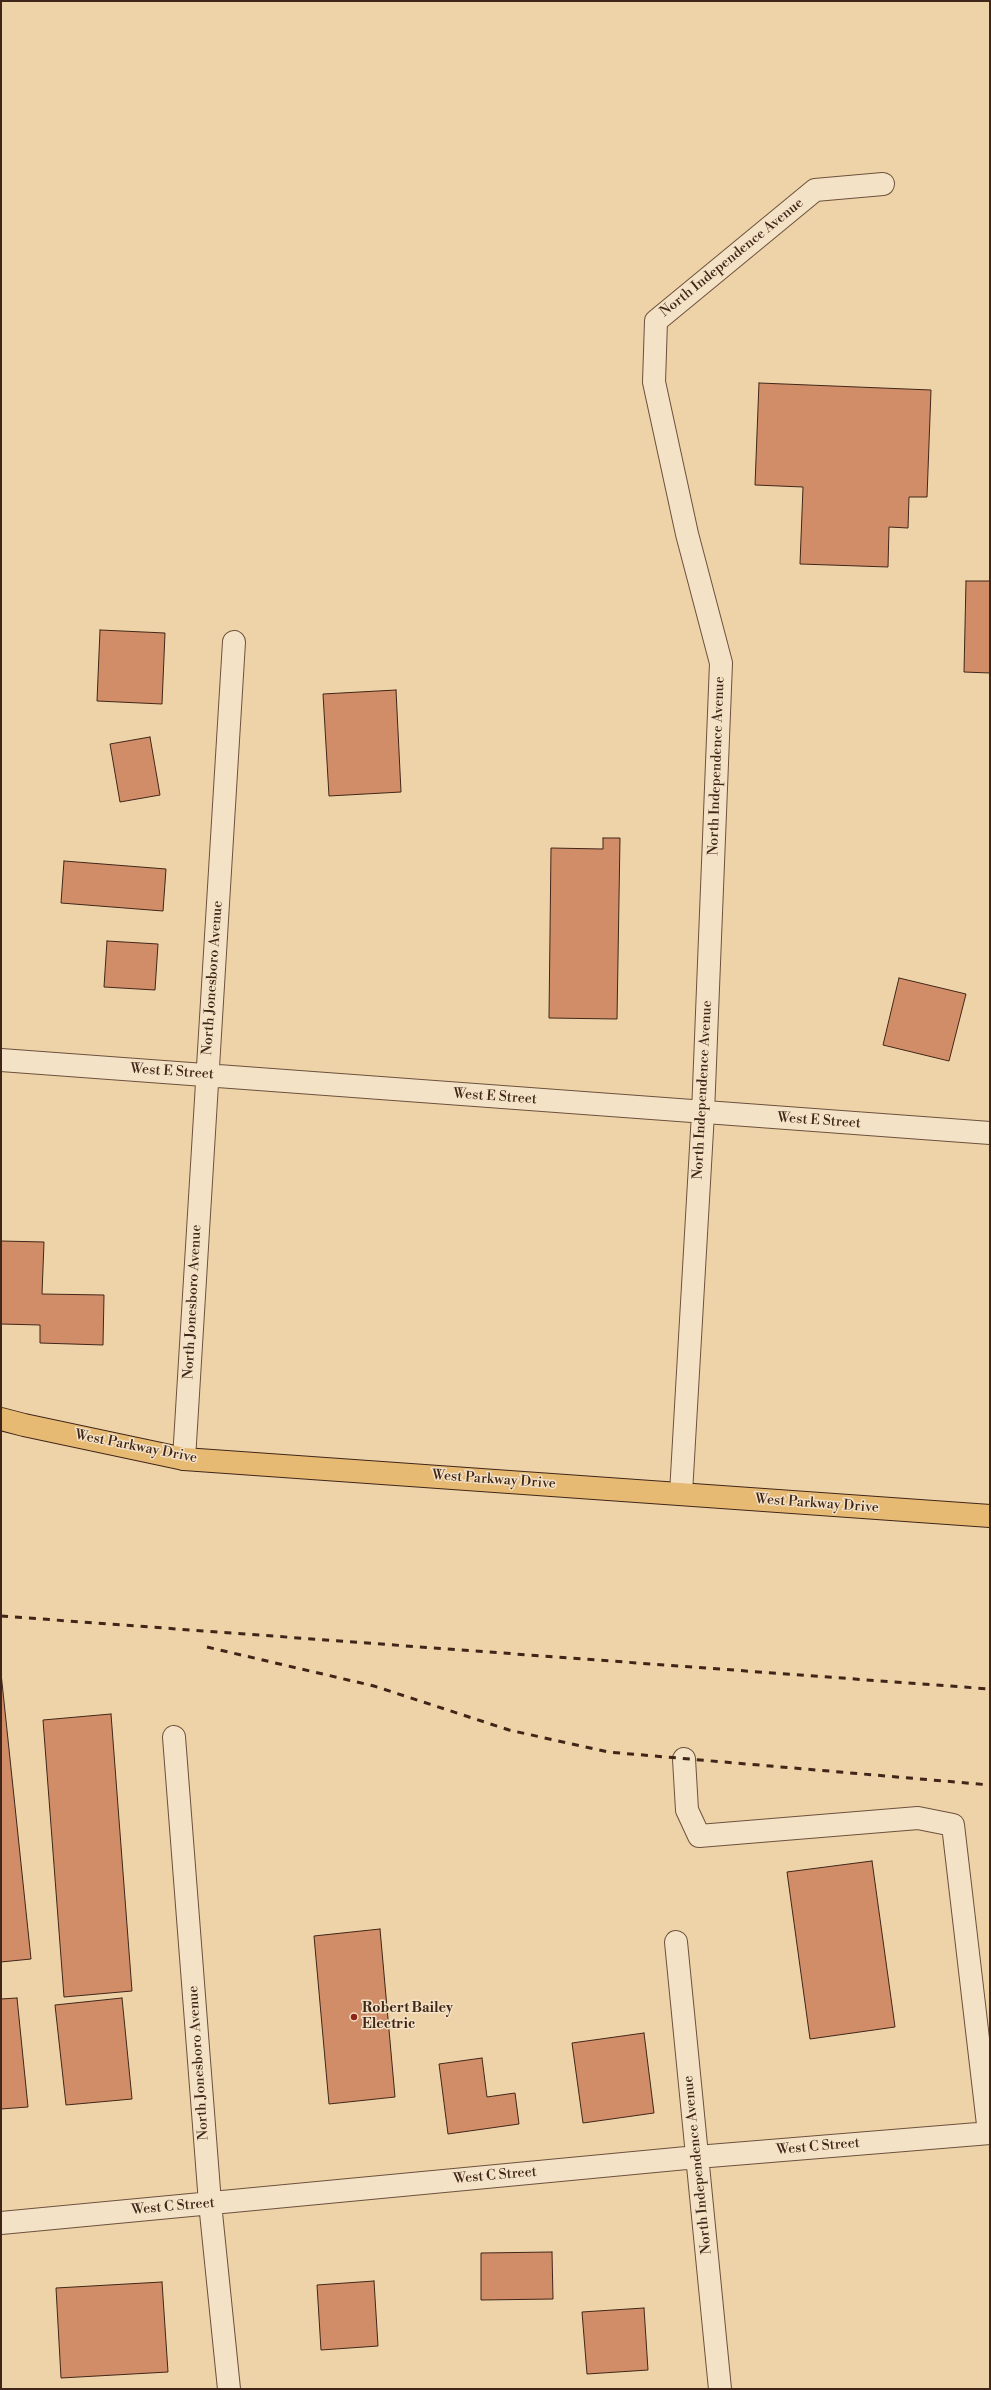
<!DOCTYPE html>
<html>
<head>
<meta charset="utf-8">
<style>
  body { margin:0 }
  #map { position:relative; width:991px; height:2390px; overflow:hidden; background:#eed3a8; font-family:"Libre Bodoni",serif }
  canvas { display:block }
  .frame { position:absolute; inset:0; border:2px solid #402619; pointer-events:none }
</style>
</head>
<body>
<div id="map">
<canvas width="991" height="2390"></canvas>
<div class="frame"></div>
</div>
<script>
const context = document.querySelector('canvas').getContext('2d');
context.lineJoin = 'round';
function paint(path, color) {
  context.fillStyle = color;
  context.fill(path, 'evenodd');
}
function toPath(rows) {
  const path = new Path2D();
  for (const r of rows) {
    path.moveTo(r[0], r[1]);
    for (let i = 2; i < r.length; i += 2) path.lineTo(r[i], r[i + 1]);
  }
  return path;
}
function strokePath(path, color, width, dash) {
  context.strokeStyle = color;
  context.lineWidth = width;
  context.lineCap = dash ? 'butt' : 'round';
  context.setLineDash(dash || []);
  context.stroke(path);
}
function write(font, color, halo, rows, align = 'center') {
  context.font = font + ' "Libre Bodoni",serif';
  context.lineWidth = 3;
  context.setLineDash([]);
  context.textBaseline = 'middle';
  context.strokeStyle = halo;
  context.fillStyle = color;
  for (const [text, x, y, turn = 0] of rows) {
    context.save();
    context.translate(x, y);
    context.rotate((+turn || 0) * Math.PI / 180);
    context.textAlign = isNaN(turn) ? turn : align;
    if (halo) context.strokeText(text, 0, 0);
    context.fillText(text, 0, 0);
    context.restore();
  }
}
const building = toPath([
  [759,383,931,390,927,497,909,497,908,528,889,527,888,567,800,564,803,487,755,485,759,383],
  [966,581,990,581,990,673,964,672,966,581],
  [100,630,165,633,162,704,97,701,100,630],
  [396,690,401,792,329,796,323,694,396,690],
  [150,737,160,795,120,802,110,744,150,737],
  [603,838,620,838,617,1019,549,1018,551,848,603,849,603,838],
  [64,861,166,869,163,911,61,903,64,861],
  [107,941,158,944,155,990,104,987,107,941],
  [899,978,966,994,949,1061,883,1045,899,978],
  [1,1241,44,1242,42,1294,104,1295,103,1345,40,1343,40,1325,1,1324,1,1241],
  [1,1673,31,1959,1,1962,1,1673],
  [111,1714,132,1991,64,1997,43,1720,111,1714],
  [872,1861,895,2027,810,2039,787,1872,872,1861],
  [380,1929,395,2097,329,2104,314,1936,380,1929],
  [17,1998,28,2107,1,2109,1,1999,17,1998],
  [122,1998,132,2099,66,2105,55,2005,122,1998],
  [644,2033,654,2113,583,2123,572,2043,644,2033],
  [482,2058,487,2097,515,2093,519,2124,448,2134,439,2064,482,2058],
  [552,2252,553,2299,481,2300,481,2253,552,2252],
  [374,2281,378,2346,321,2350,317,2285,374,2281],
  [162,2282,168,2372,61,2378,56,2288,162,2282],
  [644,2308,648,2370,587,2374,582,2312,644,2308]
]);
paint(building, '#d08d67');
strokePath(building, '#402619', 1);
const minor = toPath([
  [1,1060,990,1133],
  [184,1459,234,642],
  [681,1493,703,1113,721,663,687,534,654,382,656,321,815,190,883,184],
  [174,1737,210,2203,229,2389],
  [684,1759,687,1810,699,1836,918,1818,953,1825,989,2133],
  [676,1942,720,2389],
  [1,2223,697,2157,990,2133]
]);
const major = toPath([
  [1,1419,24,1425,184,1459,990,1516]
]);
strokePath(minor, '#6c513d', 24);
strokePath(major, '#402619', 24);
strokePath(minor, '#f4e2c6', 22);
strokePath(major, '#e7ba74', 22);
strokePath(toPath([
  [1,1616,990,1689],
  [207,1647,374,1686,509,1730,608,1752,990,1785]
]), '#402619', 3, [7, 7]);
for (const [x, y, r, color] of [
  [354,2017,4,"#8f2418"]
]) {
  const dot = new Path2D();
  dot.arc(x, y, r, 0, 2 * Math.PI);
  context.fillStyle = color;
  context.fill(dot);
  strokePath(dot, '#f4e2c6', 1.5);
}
write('14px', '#402619', '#f4e2c6', [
  ["North Independence Avenue",732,258,-39],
  ["North Independence Avenue",717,766,-88],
  ["North Jonesboro Avenue",213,978,-86],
  ["West E Street",172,1072,4],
  ["North Independence Avenue",703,1090,-87],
  ["West E Street",495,1097,4],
  ["West E Street",819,1121,4],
  ["North Jonesboro Avenue",193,1302,-87],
  ["West Parkway Drive",136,1447,11],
  ["West Parkway Drive",494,1480,4],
  ["West Parkway Drive",817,1504,4],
  ["North Jonesboro Avenue",199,2063,-94],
  ["West C Street",818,2147,-5],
  ["North Independence Avenue",698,2165,-96],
  ["West C Street",495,2176,-5],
  ["West C Street",173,2207,-5]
]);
write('bold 14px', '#402619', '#f4e2c6', [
  ["Robert Bailey",362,2009],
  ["Electric",362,2025]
], 'left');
</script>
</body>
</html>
